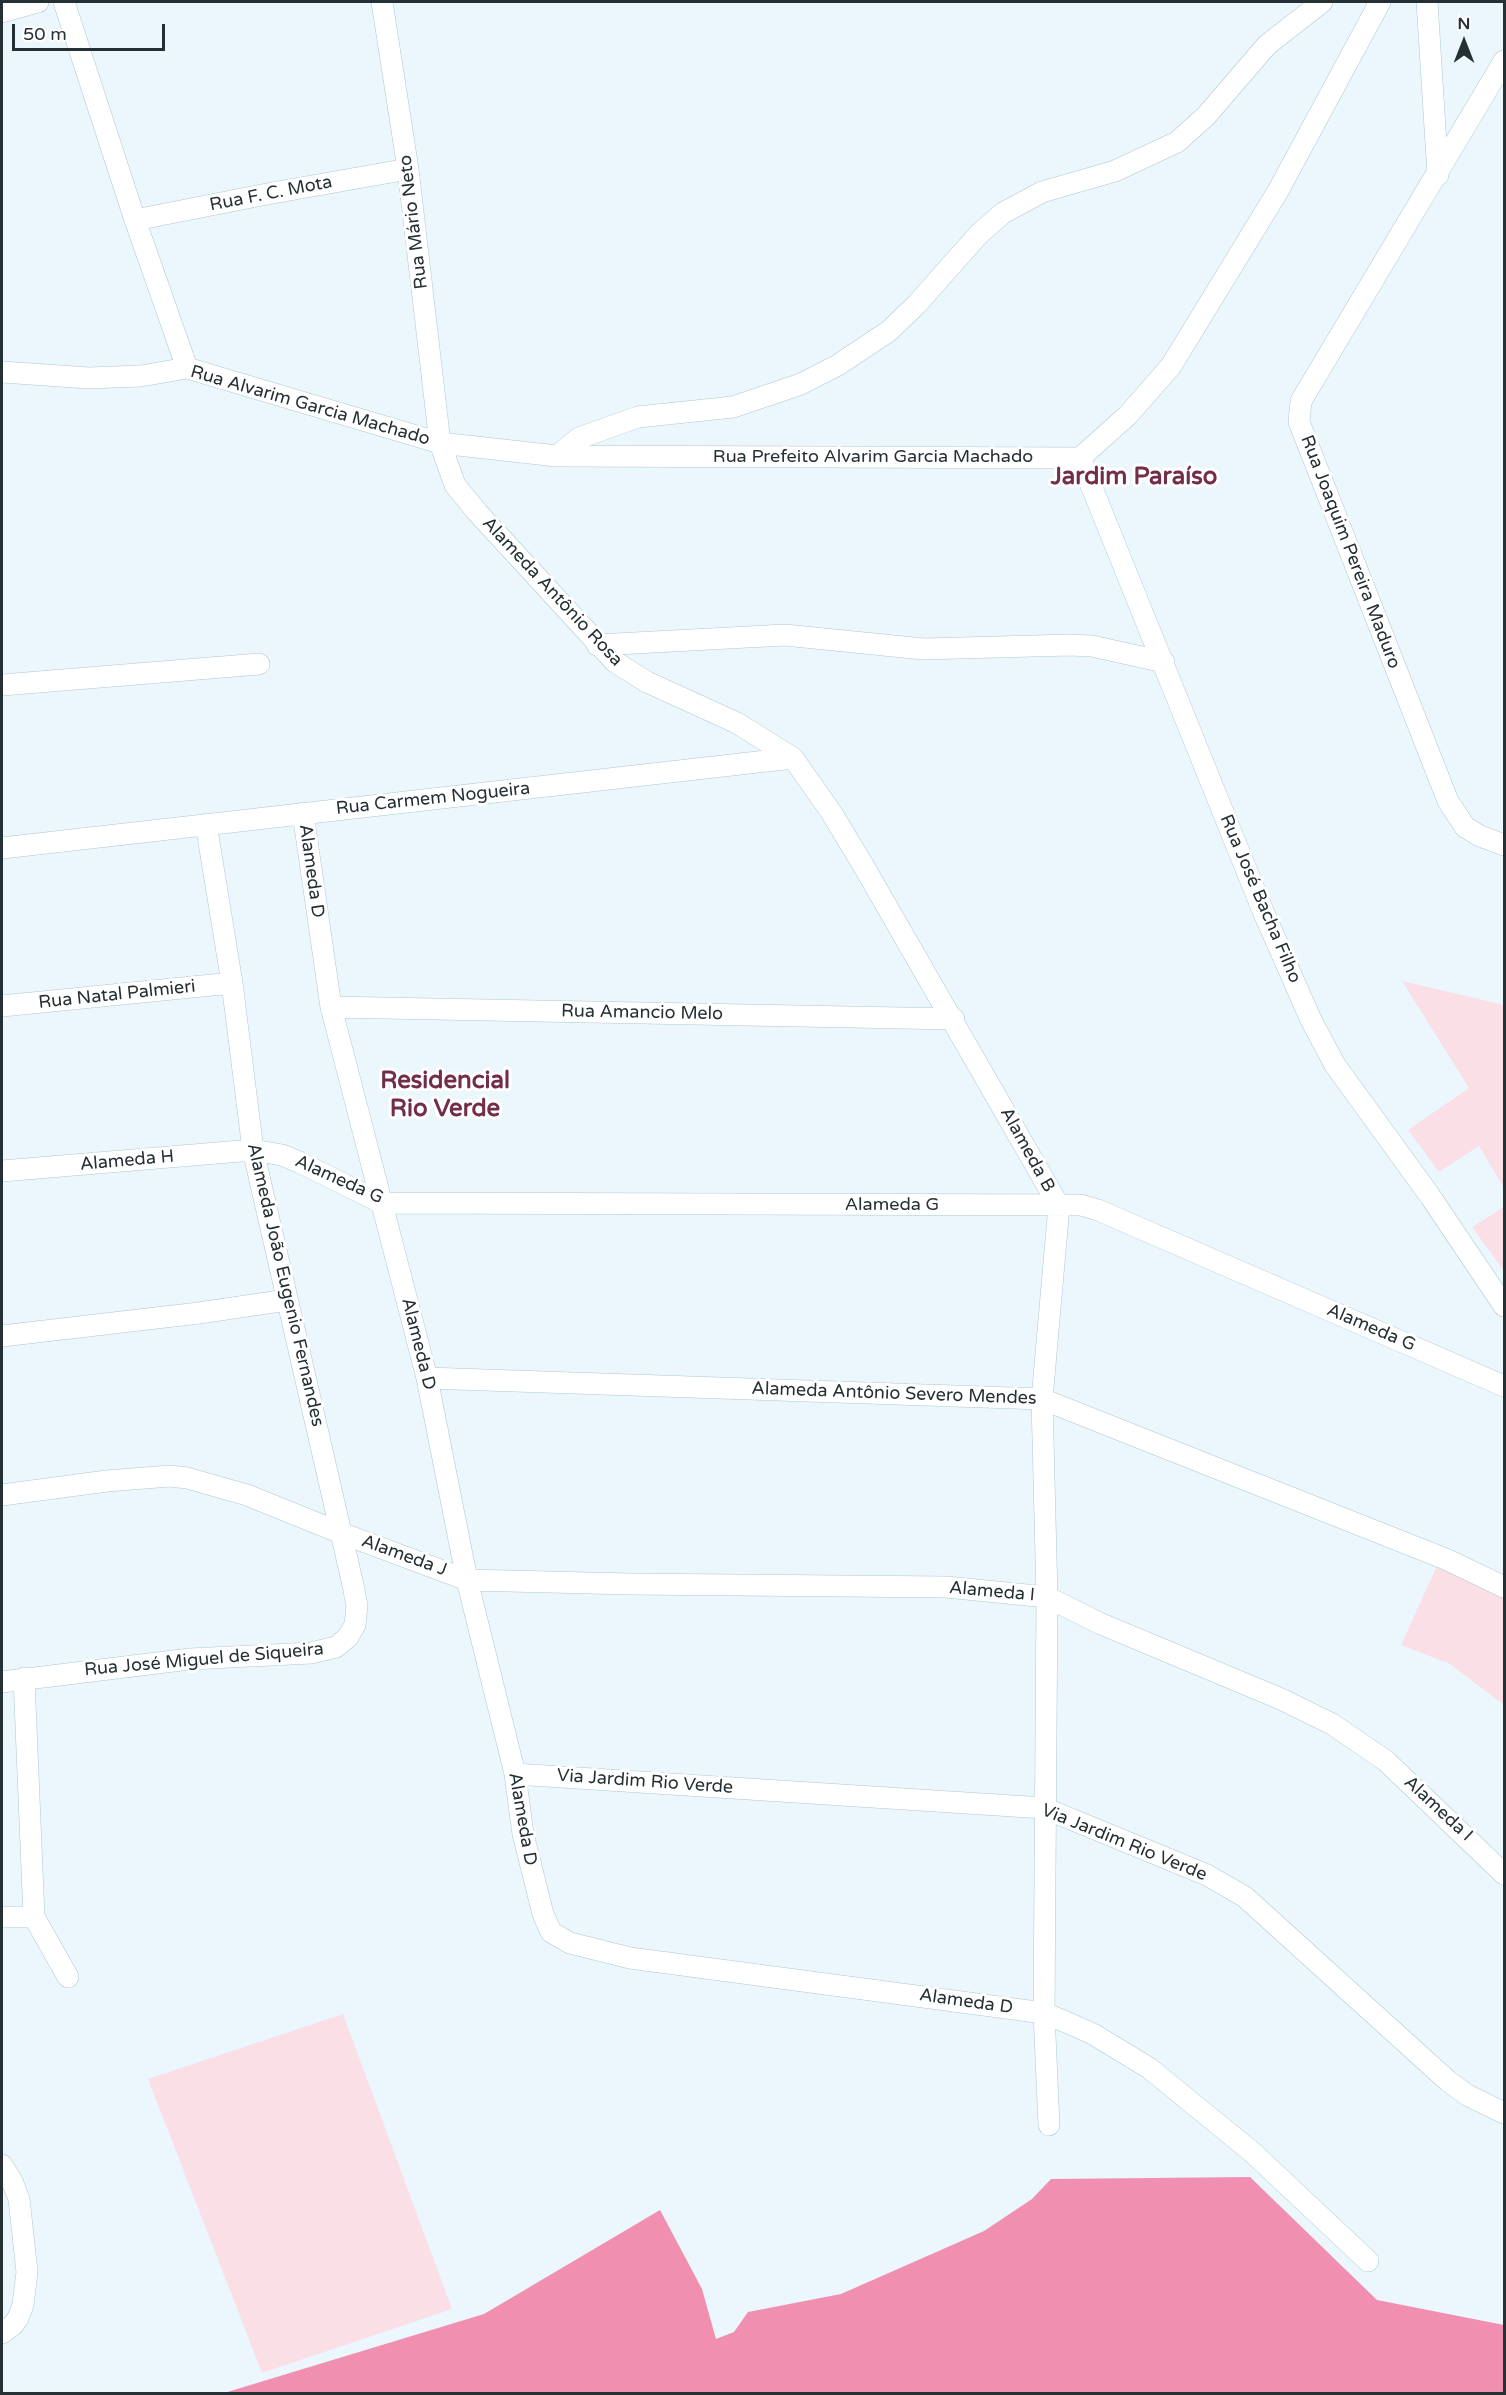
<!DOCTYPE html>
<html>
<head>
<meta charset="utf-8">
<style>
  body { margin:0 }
  #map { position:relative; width:1506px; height:2395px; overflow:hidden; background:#ebf7fc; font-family:"Varela Round",sans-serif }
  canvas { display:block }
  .frame { position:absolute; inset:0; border:3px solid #253035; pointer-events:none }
  .north { position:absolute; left:1434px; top:12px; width:60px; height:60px; -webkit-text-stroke:4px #fff; paint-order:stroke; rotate:0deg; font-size:16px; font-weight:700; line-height:24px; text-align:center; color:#253035 }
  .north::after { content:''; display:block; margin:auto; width:21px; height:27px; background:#253035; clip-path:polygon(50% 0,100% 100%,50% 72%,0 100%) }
  .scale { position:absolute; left:12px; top:24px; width:153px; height:27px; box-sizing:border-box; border:3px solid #253035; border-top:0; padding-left:8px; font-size:18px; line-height:21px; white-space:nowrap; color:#253035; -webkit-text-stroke:4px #fff; paint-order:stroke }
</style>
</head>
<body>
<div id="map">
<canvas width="1506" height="2395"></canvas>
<div class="frame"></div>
<div class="north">N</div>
<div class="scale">50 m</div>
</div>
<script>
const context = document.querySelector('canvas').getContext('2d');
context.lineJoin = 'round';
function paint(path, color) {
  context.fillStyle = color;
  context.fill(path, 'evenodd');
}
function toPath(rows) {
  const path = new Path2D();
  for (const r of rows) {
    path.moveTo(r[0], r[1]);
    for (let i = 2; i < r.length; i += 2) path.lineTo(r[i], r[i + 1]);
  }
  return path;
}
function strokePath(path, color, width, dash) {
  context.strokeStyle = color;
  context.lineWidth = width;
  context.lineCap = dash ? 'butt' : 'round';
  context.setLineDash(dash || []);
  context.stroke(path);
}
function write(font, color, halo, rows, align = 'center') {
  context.font = font + ' "Varela Round",sans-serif';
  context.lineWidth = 6;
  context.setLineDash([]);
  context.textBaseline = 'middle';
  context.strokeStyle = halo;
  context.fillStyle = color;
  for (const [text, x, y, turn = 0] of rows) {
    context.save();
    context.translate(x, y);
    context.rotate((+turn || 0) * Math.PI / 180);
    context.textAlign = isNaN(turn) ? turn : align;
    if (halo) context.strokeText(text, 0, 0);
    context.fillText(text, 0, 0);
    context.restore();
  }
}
paint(toPath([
  [1402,981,1504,1005,1504,1188,1479,1146,1439,1172,1408,1130,1469,1088],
  [1504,1207,1504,1271,1472,1227],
  [1437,1566,1504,1597,1504,1705,1450,1664,1401,1645],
  [343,2014,452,2309,262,2373,148,2079]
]), '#fadfe7');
paint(toPath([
  [1250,2177,1377,2300,1504,2325,1504,2393,224,2393,484,2314,660,2210,702,2289,716,2339,734,2332,748,2312,841,2294,984,2231,1032,2199,1051,2179]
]), '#f18fb0');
const minor = toPath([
  [64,2,135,220,187,368],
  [382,2,408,169,440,443,455,485,477,512,615,662,647,682,737,723,793,758,831,812,863,865,1059,1206,1042,1399,1047,1597,1044,2013,1049,2125],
  [1427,2,1438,175],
  [2,12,38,2],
  [1504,61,1301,401,1299,422,1448,801,1465,827,1480,836,1504,845],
  [135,220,267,194,408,169],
  [2,372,89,378,141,376,187,368,440,443,557,456,1080,458,1128,415,1171,366,1278,191,1380,2],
  [557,456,579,438,638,417,733,407,801,384,838,365,889,331,917,304,979,234,1003,213,1042,192,1115,171,1177,142,1206,116,1267,45,1322,2],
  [1080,458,1263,911,1311,1020,1335,1065,1430,1196,1504,1306],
  [597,645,785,635,923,649,1070,645,1092,646,1164,662],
  [2,685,259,664],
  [303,813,331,1007,427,1378,467,1580,515,1774,523,1834,543,1914,551,1932,570,1943,630,1958,1044,2013,1066,2022,1093,2034,1149,2068,1252,2152,1368,2261],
  [2,848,793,758],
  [2,1006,232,983],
  [331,1007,954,1019],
  [2,1171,253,1150,282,1155,299,1162,382,1203,1081,1205,1098,1210,1504,1386],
  [2,1336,199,1313,287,1300],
  [427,1378,1042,1399,1448,1560,1504,1587],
  [2,1495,107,1481,170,1476,187,1478,247,1495,341,1533,467,1580,631,1584,946,1587,1047,1597,1099,1623,1281,1699,1332,1724,1386,1761,1504,1874],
  [24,1678,34,1917,68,1977],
  [2,1682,190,1659,311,1653,336,1647,348,1637,355,1625,357,1606,353,1585,253,1150,232,983,206,824],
  [515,1774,1044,1808,1207,1875,1245,1897,1448,2081,1467,2095,1504,2113],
  [2,1917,34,1917],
  [2,2165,12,2181,19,2199,27,2272,23,2305,18,2318,13,2325,2,2333]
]);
strokePath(minor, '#abc9d4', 22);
strokePath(minor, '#fff', 21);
write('18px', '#253035', '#fff', [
  ["Rua F. C. Mota",271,194,-11],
  ["Rua Mário Neto",414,222,-97],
  ["Rua Alvarim Garcia Machado",310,406,16],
  ["Rua Prefeito Alvarim Garcia Machado",873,457],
  ["Rua Joaquim Pereira Maduro",1350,552,69],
  ["Alameda Antônio Rosa",552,592,47],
  ["Rua Carmem Nogueira",433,799,-6],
  ["Alameda D",311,871,82],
  ["Rua José Bacha Filho",1260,899,67],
  ["Rua Natal Palmieri",117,995,-6],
  ["Rua Amancio Melo",642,1013,1],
  ["Alameda B",1027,1150,61],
  ["Alameda H",127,1161,-5],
  ["Alameda G",339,1180,24],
  ["Alameda G",892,1205],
  ["Alameda João Eugenio Fernandes",285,1285,77],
  ["Alameda G",1371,1328,23],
  ["Alameda D",418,1344,76],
  ["Alameda Antônio Severo Mendes",894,1394,2],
  ["Alameda J",404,1556,20],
  ["Alameda I",992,1592,5],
  ["Rua José Miguel de Siqueira",204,1660,-5],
  ["Via Jardim Rio Verde",645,1782,4],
  ["Alameda I",1438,1809,43],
  ["Alameda D",522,1819,80],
  ["Via Jardim Rio Verde",1124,1843,22],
  ["Alameda D",966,2002,8]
]);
write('bold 24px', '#722e48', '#fff', [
  ["Jardim Paraíso",1134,478],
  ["Residencial",445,1082],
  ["Rio Verde",445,1110]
]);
</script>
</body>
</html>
